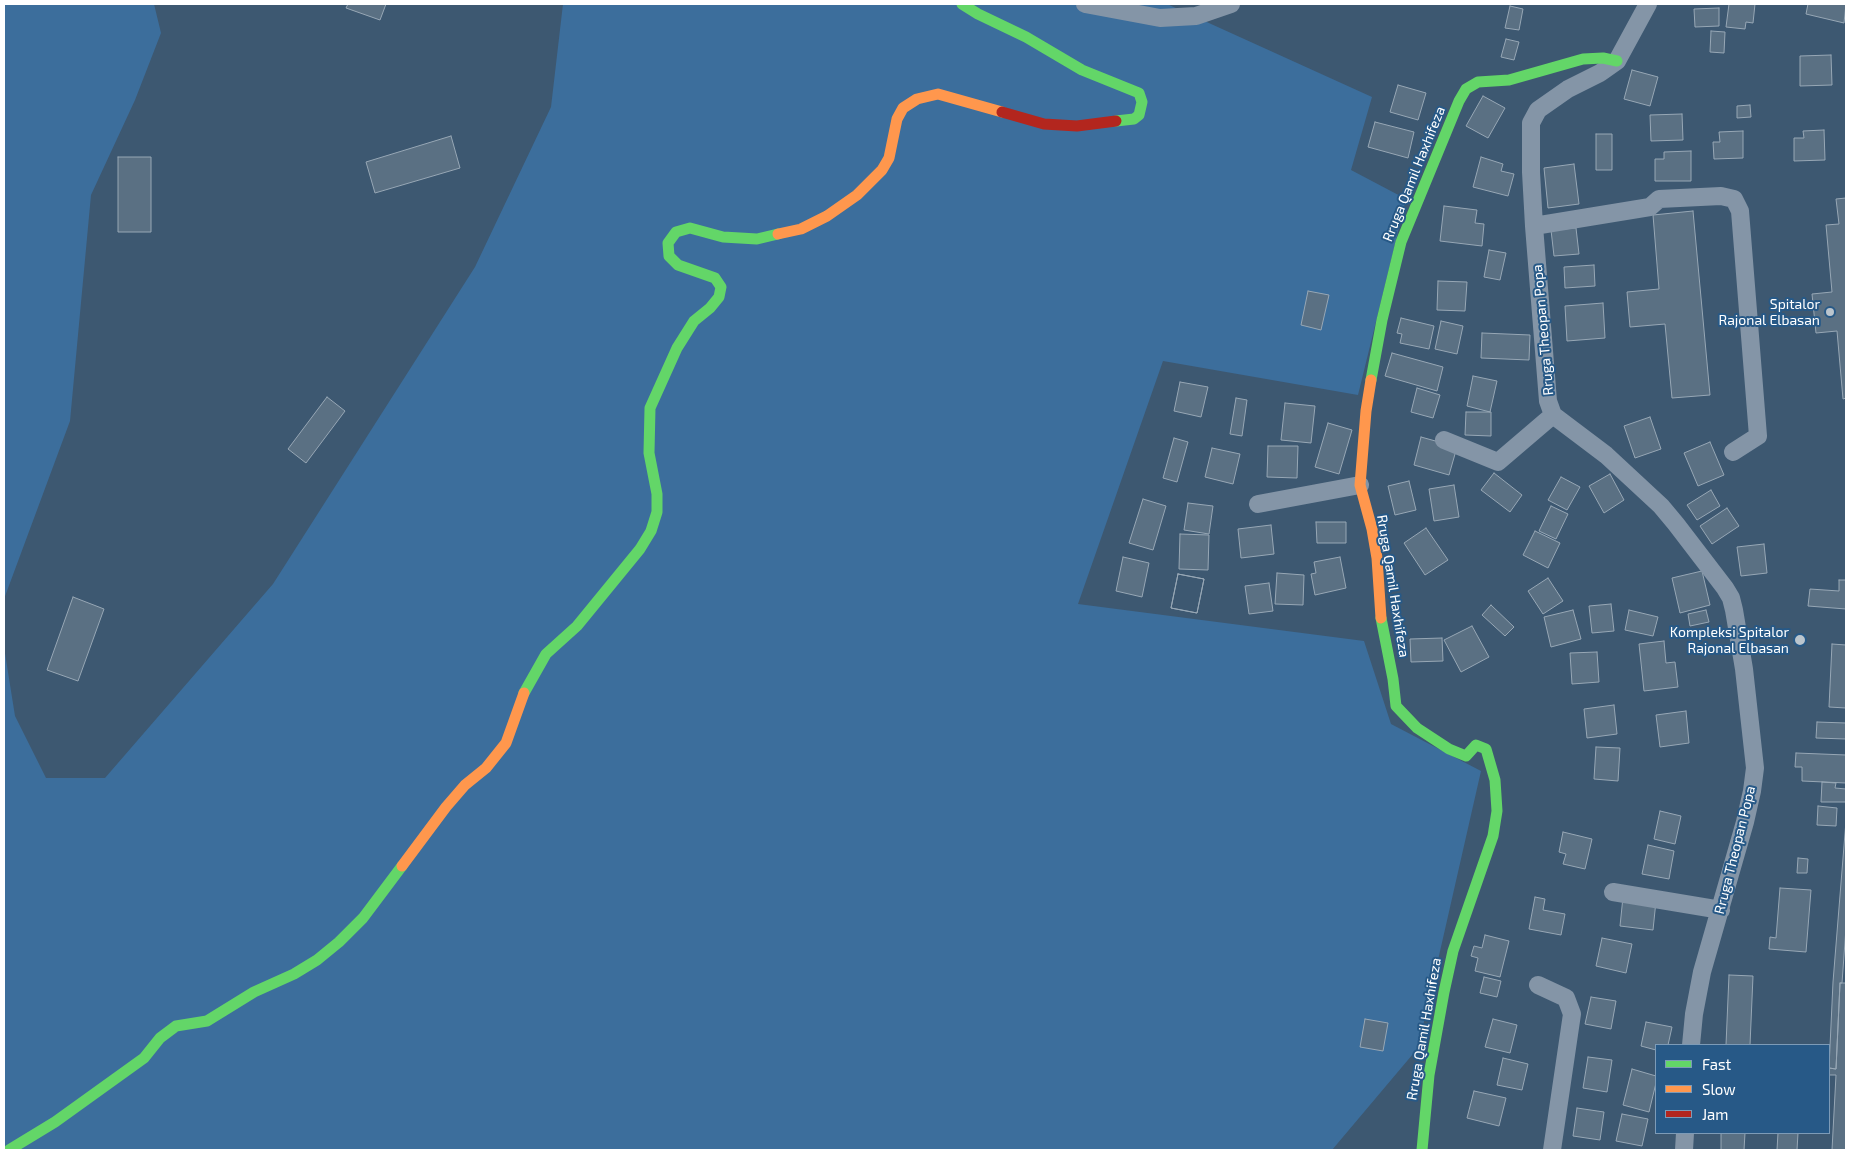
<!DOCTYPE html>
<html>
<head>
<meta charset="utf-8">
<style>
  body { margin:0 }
  #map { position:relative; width:1850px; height:1154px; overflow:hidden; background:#3d5871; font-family:"Exo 2",sans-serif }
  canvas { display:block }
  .frame { position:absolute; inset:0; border:5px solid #fff; pointer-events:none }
  .legend { position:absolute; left:1655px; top:1044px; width:175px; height:90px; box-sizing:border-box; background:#275987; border:1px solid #7d9bb7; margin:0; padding:6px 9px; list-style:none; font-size:15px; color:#fff }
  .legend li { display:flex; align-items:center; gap:10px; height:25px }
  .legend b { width:25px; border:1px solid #7d9bb7 }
</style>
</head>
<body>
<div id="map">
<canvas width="1850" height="1154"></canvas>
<div class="frame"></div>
<ul class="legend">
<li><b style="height:6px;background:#63d668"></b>Fast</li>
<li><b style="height:6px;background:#ff974d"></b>Slow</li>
<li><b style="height:6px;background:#b3261e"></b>Jam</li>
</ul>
</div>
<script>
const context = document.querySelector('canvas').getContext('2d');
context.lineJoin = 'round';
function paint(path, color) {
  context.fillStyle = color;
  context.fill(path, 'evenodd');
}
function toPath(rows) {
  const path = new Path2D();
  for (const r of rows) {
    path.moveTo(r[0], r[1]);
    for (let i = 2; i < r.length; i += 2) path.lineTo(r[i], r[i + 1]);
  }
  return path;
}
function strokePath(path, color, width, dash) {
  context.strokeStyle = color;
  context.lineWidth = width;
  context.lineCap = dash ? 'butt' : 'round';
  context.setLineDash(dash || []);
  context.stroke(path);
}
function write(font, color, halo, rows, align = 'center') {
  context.font = font + ' "Exo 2",sans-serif';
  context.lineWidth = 4;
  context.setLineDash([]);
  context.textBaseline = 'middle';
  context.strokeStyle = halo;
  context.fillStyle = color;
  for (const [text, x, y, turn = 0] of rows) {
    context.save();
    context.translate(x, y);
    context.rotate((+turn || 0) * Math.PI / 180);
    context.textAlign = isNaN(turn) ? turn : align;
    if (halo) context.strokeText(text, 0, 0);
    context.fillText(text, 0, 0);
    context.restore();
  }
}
paint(toPath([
  [4,4,154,4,161,33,135,100,91,195,70,421,4,599],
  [563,4,1167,4,1372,97,1351,170,1406,199,1358,395,1163,361,1078,604,1364,641,1391,724,1481,771,1418,1048,1332,1150,4,1150,4,647,15,716,46,778,105,778,273,584,475,267,551,107]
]), '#3c6e9c');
const building = toPath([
  [348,4,386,4,380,20,346,8,348,4],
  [1729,4,1755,4,1753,23,1746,22,1745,29,1726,27,1729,4],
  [1808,4,1846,4,1844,23,1806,14,1808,4],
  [1510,6,1523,9,1519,30,1505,28,1510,6],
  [1719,8,1719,26,1695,27,1694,9,1719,8],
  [1711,31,1725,32,1724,53,1710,52,1711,31],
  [1506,39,1519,42,1514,60,1501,57,1506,39],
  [1831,55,1832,85,1800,86,1800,56,1831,55],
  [1632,70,1658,77,1650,106,1624,99,1632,70],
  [1398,85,1426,93,1418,120,1390,112,1398,85],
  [1483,96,1505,108,1488,138,1466,126,1483,96],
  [1750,105,1751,117,1737,118,1737,106,1750,105],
  [1682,114,1683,140,1651,141,1650,115,1682,114],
  [1375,122,1414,132,1408,158,1368,147,1375,122],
  [1824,130,1825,160,1794,161,1794,138,1804,138,1803,131,1824,130],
  [1743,131,1743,158,1714,159,1713,142,1720,142,1719,132,1743,131],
  [1596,134,1612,134,1612,170,1596,170,1596,134],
  [451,136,460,168,375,193,366,162,451,136],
  [1691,151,1691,181,1655,181,1655,159,1664,159,1664,152,1691,151],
  [118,157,151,157,151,232,118,232,118,157],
  [1481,157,1503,164,1501,171,1514,174,1508,196,1473,187,1481,157],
  [1574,164,1579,204,1548,208,1544,168,1574,164],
  [1846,198,1846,398,1843,399,1837,331,1816,333,1812,294,1832,292,1826,225,1839,224,1836,199,1846,198],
  [1444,206,1477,210,1475,223,1484,224,1482,246,1440,241,1444,206],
  [1693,211,1710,395,1672,398,1665,324,1630,327,1627,292,1659,289,1653,215,1693,211],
  [1576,228,1579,254,1554,256,1551,230,1576,228],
  [1489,250,1506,253,1500,280,1484,277,1489,250],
  [1594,265,1595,286,1565,288,1564,267,1594,265],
  [1438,281,1467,282,1465,311,1437,310,1438,281],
  [1308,291,1329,295,1321,330,1301,325,1308,291],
  [1603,303,1605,338,1567,341,1565,306,1603,303],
  [1401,318,1434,326,1429,349,1400,343,1402,334,1397,333,1401,318],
  [1441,321,1463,326,1457,354,1435,349,1441,321],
  [1482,333,1530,335,1529,360,1481,358,1482,333],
  [1392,353,1443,367,1437,391,1385,376,1392,353],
  [1473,376,1497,381,1490,412,1467,406,1473,376],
  [1180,382,1208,387,1201,417,1174,411,1180,382],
  [1417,388,1440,395,1433,418,1411,412,1417,388],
  [327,397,345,411,306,463,288,449,327,397],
  [1236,398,1247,400,1242,436,1230,434,1236,398],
  [1285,403,1315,406,1311,443,1281,440,1285,403],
  [1466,412,1491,412,1491,436,1465,435,1466,412],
  [1650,417,1661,449,1635,458,1624,426,1650,417],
  [1328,423,1352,430,1339,474,1315,467,1328,423],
  [1421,437,1457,447,1449,475,1414,465,1421,437],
  [1174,438,1188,442,1177,482,1163,478,1174,438],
  [1710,442,1724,475,1698,486,1684,453,1710,442],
  [1268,446,1298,446,1297,478,1267,477,1268,446],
  [1212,448,1240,454,1233,484,1205,477,1212,448],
  [1494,473,1522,495,1510,512,1481,490,1494,473],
  [1610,474,1624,500,1604,513,1589,486,1610,474],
  [1561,477,1580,487,1567,510,1548,500,1561,477],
  [1409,481,1416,510,1395,515,1388,486,1409,481],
  [1454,485,1459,517,1434,521,1429,489,1454,485],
  [1711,490,1720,506,1697,520,1687,505,1711,490],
  [1143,499,1166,506,1153,550,1129,543,1143,499],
  [1188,503,1213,506,1209,534,1184,530,1188,503],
  [1551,506,1568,514,1556,539,1539,531,1551,506],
  [1727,508,1739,526,1712,544,1700,526,1727,508],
  [1316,522,1346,522,1346,543,1317,543,1316,522],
  [1271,525,1274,554,1241,558,1238,529,1271,525],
  [1426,528,1448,560,1425,575,1404,543,1426,528],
  [1535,531,1560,543,1548,568,1523,555,1535,531],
  [1180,534,1209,535,1208,570,1179,569,1180,534],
  [1764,544,1767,573,1741,576,1737,547,1764,544],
  [1123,557,1149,563,1142,597,1116,591,1123,557],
  [1340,557,1346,588,1315,595,1311,574,1316,573,1314,562,1340,557],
  [1702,571,1710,605,1680,613,1672,578,1702,571],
  [1277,573,1304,575,1303,605,1275,604,1277,573],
  [1178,574,1204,579,1197,613,1171,608,1178,574],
  [1178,574,1204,579,1197,613,1171,608,1178,574],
  [1548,578,1563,601,1543,614,1528,591,1548,578],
  [1839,580,1846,580,1846,609,1808,606,1810,589,1839,591,1839,580],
  [1269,583,1273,611,1249,614,1245,586,1269,583],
  [73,597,104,609,78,681,47,670,73,597],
  [1611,604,1614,631,1592,633,1589,606,1611,604],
  [1491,605,1514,627,1505,636,1482,615,1491,605],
  [1573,610,1581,639,1551,647,1544,617,1573,610],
  [1629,610,1658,617,1653,636,1625,630,1629,610],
  [1706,610,1709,622,1690,626,1688,614,1706,610],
  [1472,626,1489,657,1461,672,1444,640,1472,626],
  [1442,638,1443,661,1411,662,1410,639,1442,638],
  [1664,641,1666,663,1675,662,1678,687,1644,691,1639,644,1664,641],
  [1832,644,1846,645,1846,708,1829,707,1832,644],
  [1597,652,1599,682,1572,684,1570,653,1597,652],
  [1614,705,1617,734,1587,738,1584,709,1614,705],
  [1686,711,1689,743,1660,747,1656,715,1686,711],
  [1817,722,1846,723,1846,739,1816,738,1817,722],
  [1596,747,1620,748,1618,781,1594,779,1596,747],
  [1796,753,1846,755,1846,783,1802,781,1802,767,1795,767,1796,753],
  [1822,782,1836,783,1835,788,1846,789,1846,802,1821,802,1822,782],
  [1818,806,1837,808,1836,826,1817,825,1818,806],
  [1660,811,1681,816,1675,844,1654,839,1660,811],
  [1846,821,1846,928,1842,983,1840,983,1836,1069,1829,1068,1833,982,1846,821],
  [1563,832,1592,839,1585,869,1563,864,1566,854,1559,852,1563,832],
  [1648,845,1674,851,1669,879,1642,874,1648,845],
  [1798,858,1808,859,1807,873,1797,873,1798,858],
  [1780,888,1811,890,1806,952,1769,949,1770,937,1776,938,1780,888],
  [1535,897,1545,899,1543,910,1565,914,1561,935,1529,929,1535,897],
  [1623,897,1656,901,1653,930,1620,926,1623,897],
  [1485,935,1509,941,1500,977,1475,971,1478,958,1471,956,1474,946,1482,948,1485,935],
  [1602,938,1632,944,1626,973,1596,966,1602,938],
  [1729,975,1753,976,1750,1045,1726,1045,1729,975],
  [1484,977,1501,981,1497,997,1480,993,1484,977],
  [1840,983,1846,983,1846,1150,1832,1150,1836,1075,1829,1075,1829,1068,1836,1069,1840,983],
  [1591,997,1616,1001,1611,1029,1585,1024,1591,997],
  [1365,1019,1388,1023,1383,1051,1360,1047,1365,1019],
  [1493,1019,1517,1025,1510,1053,1485,1047,1493,1019],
  [1646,1022,1672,1027,1668,1045,1656,1045,1656,1050,1641,1046,1646,1022],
  [1588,1057,1612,1060,1607,1092,1583,1088,1588,1057],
  [1503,1058,1528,1064,1522,1090,1497,1085,1503,1058],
  [1632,1069,1656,1076,1656,1083,1649,1112,1623,1105,1632,1069],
  [1474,1091,1506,1098,1499,1126,1467,1118,1474,1091],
  [1577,1108,1604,1112,1600,1140,1573,1136,1577,1108],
  [1622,1114,1648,1119,1642,1146,1616,1141,1622,1114],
  [1721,1133,1745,1133,1744,1150,1721,1150,1721,1133],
  [1778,1133,1798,1133,1797,1150,1777,1150,1778,1133]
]);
paint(building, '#5a7083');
strokePath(building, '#97a7b5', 1);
strokePath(toPath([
  [1085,4,1160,18,1196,16,1231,4],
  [1648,4,1617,61,1600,73,1568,89,1538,110,1531,123,1531,172,1534,226,1548,401,1553,415,1606,455,1661,506,1676,524,1725,588,1731,598,1734,610,1744,669,1755,768,1752,791,1745,822,1702,972,1694,1014,1691,1045],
  [1534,226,1650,207,1659,199,1721,196,1734,199,1740,211,1758,436,1733,452],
  [1444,440,1498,462,1553,415],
  [1258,504,1360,485],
  [1613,892,1721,910],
  [1538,985,1566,998,1572,1014,1552,1150],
  [1684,1150,1685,1133]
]), '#8495a7', 18);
strokePath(toPath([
  [962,4,978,14,1026,37,1082,70,1139,93,1142,102,1139,115,1134,119,1116,121],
  [1371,380,1382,320,1401,242,1459,101,1466,89,1478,82,1509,80,1583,59,1603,58,1617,61],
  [1381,618,1393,679,1396,706,1417,728,1449,749,1466,756,1476,745,1486,749,1495,780,1497,811,1493,836,1453,951,1444,992,1429,1075,1422,1150],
  [524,693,546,654,577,626,640,549,651,531,657,512,657,494,649,453,650,408,677,348,694,321,710,308,719,297,721,287,715,278,678,265,669,256,668,243,676,232,690,228,723,237,757,239,778,234],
  [9,1150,55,1122,144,1058,160,1038,176,1026,207,1021,254,992,294,974,317,960,339,942,363,918,402,866]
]), '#63d668', 11);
strokePath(toPath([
  [778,234,801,229,827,216,857,195,882,170,889,158,897,119,903,108,917,99,938,94,1002,112],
  [1371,380,1366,411,1360,485,1372,529,1377,558,1381,618],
  [402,866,446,807,465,785,486,768,506,743,524,693]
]), '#ff974d', 11);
strokePath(toPath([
  [1002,112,1044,124,1077,126,1116,121]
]), '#b3261e', 11);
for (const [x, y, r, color] of [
  [1830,312,5,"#bbc5cd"],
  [1800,640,6,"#bbc5cd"]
]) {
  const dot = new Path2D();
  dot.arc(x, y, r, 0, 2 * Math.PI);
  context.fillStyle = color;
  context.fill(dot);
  strokePath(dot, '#275987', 2);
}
write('14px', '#fff', '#275987', [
  ["Rruga Qamil Haxhifeza",1414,174,-68],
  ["Rruga Theopan Popa",1543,330,-95],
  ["Rruga Qamil Haxhifeza",1393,586,81],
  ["Rruga Theopan Popa",1735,850,-76],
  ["Rruga Qamil Haxhifeza",1424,1029,-80]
]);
write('14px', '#fff', '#275987', [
  ["Spitalor",1820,304],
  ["Rajonal Elbasan",1820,320],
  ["Kompleksi Spitalor",1789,632],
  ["Rajonal Elbasan",1789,648]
], 'right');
</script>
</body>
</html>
